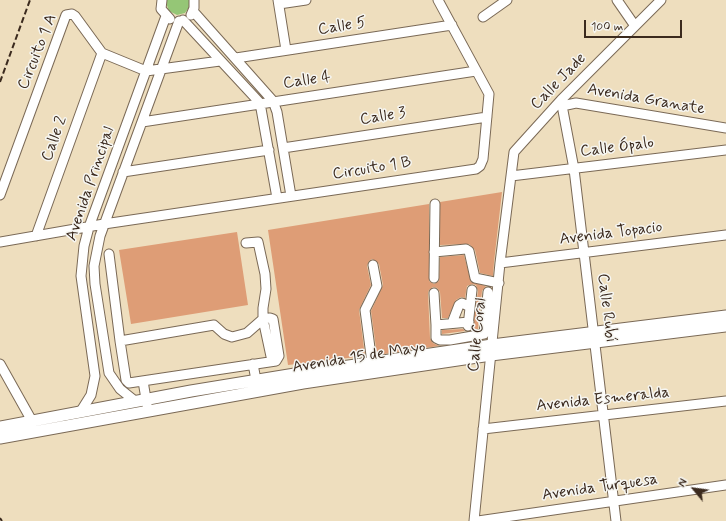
<!DOCTYPE html>
<html>
<head>
<meta charset="utf-8">
<style>
  body { margin:0 }
  #map { position:relative; width:726px; height:521px; overflow:hidden; background:#eedebe; font-family:Mynerve,sans-serif }
  canvas { display:block }
  .north { position:absolute; left:674px; top:469px; width:40px; height:40px; -webkit-text-stroke:3px #f6f6f2; paint-order:stroke; rotate:299deg; font-size:11px; font-weight:700; line-height:16px; text-align:center; color:#3b2a1e }
  .north::after { content:''; display:block; margin:auto; width:14px; height:18px; background:#3b2a1e; clip-path:polygon(50% 0,100% 100%,50% 72%,0 100%) }
  .scale { position:absolute; left:584px; top:20px; width:98px; height:18px; box-sizing:border-box; border:2px solid #3b2a1e; border-top:0; padding-left:5px; font-size:12px; line-height:14px; white-space:nowrap; color:#3b2a1e; -webkit-text-stroke:3px #f6f6f2; paint-order:stroke }
</style>
</head>
<body>
<div id="map">
<canvas width="726" height="521"></canvas>
<div class="north">N</div>
<div class="scale">100 m</div>
</div>
<script>
const context = document.querySelector('canvas').getContext('2d');
context.lineJoin = 'round';
function paint(path, color) {
  context.fillStyle = color;
  context.fill(path, 'evenodd');
}
function toPath(rows) {
  const path = new Path2D();
  for (const r of rows) {
    path.moveTo(r[0], r[1]);
    for (let i = 2; i < r.length; i += 2) path.lineTo(r[i], r[i + 1]);
  }
  return path;
}
function strokePath(path, color, width, dash) {
  context.strokeStyle = color;
  context.lineWidth = width;
  context.lineCap = dash ? 'butt' : 'round';
  context.setLineDash(dash || []);
  context.stroke(path);
}
function write(font, color, halo, rows, align = 'center') {
  context.font = font + ' Mynerve,sans-serif';
  context.lineWidth = 3;
  context.setLineDash([]);
  context.textBaseline = 'middle';
  context.strokeStyle = halo;
  context.fillStyle = color;
  for (const [text, x, y, turn = 0] of rows) {
    context.save();
    context.translate(x, y);
    context.rotate((+turn || 0) * Math.PI / 180);
    context.textAlign = isNaN(turn) ? turn : align;
    if (halo) context.strokeText(text, 0, 0);
    context.fillText(text, 0, 0);
    context.restore();
  }
}
paint(toPath([
  [165,0,190,0,190,6,185,13,177,15,169,11]
]), '#95c676');
paint(toPath([
  [502,192,494,262,493,276,480,273,475,250,469,244,440,245,440,202],
  [429,204,429,281,434,284,439,281,440,257,464,255,471,282,486,286,482,291,478,329,472,330,478,291,476,285,472,284,467,286,465,298,461,297,456,300,448,318,442,318,440,292,437,288,433,287,429,290,428,293,430,338,433,343,439,346,377,355,371,311,383,285,379,264,372,259,369,261,367,266,371,285,359,310,365,356,288,365,268,230],
  [237,232,248,305,131,324,119,250],
  [463,329,465,331,442,334,442,330]
]), '#de9d76');
const minor = toPath([
  [162,0,161,9,170,19],
  [278,0,286,50],
  [617,0,635,26],
  [279,4,306,0],
  [193,11,273,101,277,112,291,196],
  [191,15,194,8,194,0],
  [483,17,507,0],
  [183,20,260,103,277,198],
  [236,58,452,25],
  [561,100,574,169,616,521],
  [562,106,576,103,726,128],
  [142,122,476,71],
  [283,148,487,117],
  [123,172,269,150],
  [511,176,726,150],
  [0,195,66,15,72,14,75,16,102,53,146,71,220,61],
  [36,236,102,53],
  [0,242,104,224,476,169,480,166,483,159,489,94,438,0],
  [246,243,258,242,265,274,266,289,263,308,263,319,247,333,232,337,224,334,214,325,120,341,126,380,129,383,276,361,279,356,273,319,270,318,263,319,272,361],
  [434,252,466,249,469,251,475,278,499,283],
  [109,254,120,341],
  [500,263,726,235],
  [434,278,435,204],
  [434,293,436,325],
  [469,322,436,325,436,338,440,340,450,340,484,334,488,292],
  [452,323,459,305,462,303,470,307],
  [468,326,472,290],
  [372,363,365,310,377,286,373,265],
  [0,364,32,421],
  [253,364,256,380],
  [143,381,147,405],
  [135,401,120,389,109,373,95,284,94,266,100,236,179,21],
  [81,411,91,395,95,376,81,276,84,246,89,227,166,16],
  [483,429,726,401],
  [474,521,500,263,514,152,561,100,661,0],
  [478,521,726,485]
]);
const major = toPath([
  [0,427,191,391,301,373,492,345,726,316],
  [0,438,303,383,491,355,726,326]
]);
strokePath(minor, '#7a6956', 11);
strokePath(major, '#7a6956', 13);
strokePath(minor, '#fff', 9);
strokePath(major, '#fff', 11);
strokePath(toPath([
  [0,82,30,0],
  [0,518,2,521]
]), '#3b2a1e', 2, [6, 3]);
write('16px', '#3b2a1e', '#f6f6f2', [
  ["Calle 5",342,27,-9],
  ["Circuito 1 A",38,52,-68],
  ["Calle 4",307,81,-8],
  ["Calle Jade",559,82,-46],
  ["Avenida Granate",646,100,10],
  ["Calle 3",383,117,-9],
  ["Calle 2",55,139,-70],
  ["Calle Ópalo",617,148,-7],
  ["Circuito 1 B",372,169,-9],
  ["Avenida Principal",91,184,-71],
  ["Avenida Topacio",611,234,-7],
  ["Calle Rubí",606,308,83],
  ["Calle Coral",478,335,-84],
  ["Avenida 15 de Mayo",359,358,-9],
  ["Avenida Esmeralda",603,400,-6],
  ["Avenida Turquesa",600,488,-8]
]);
</script>
</body>
</html>
